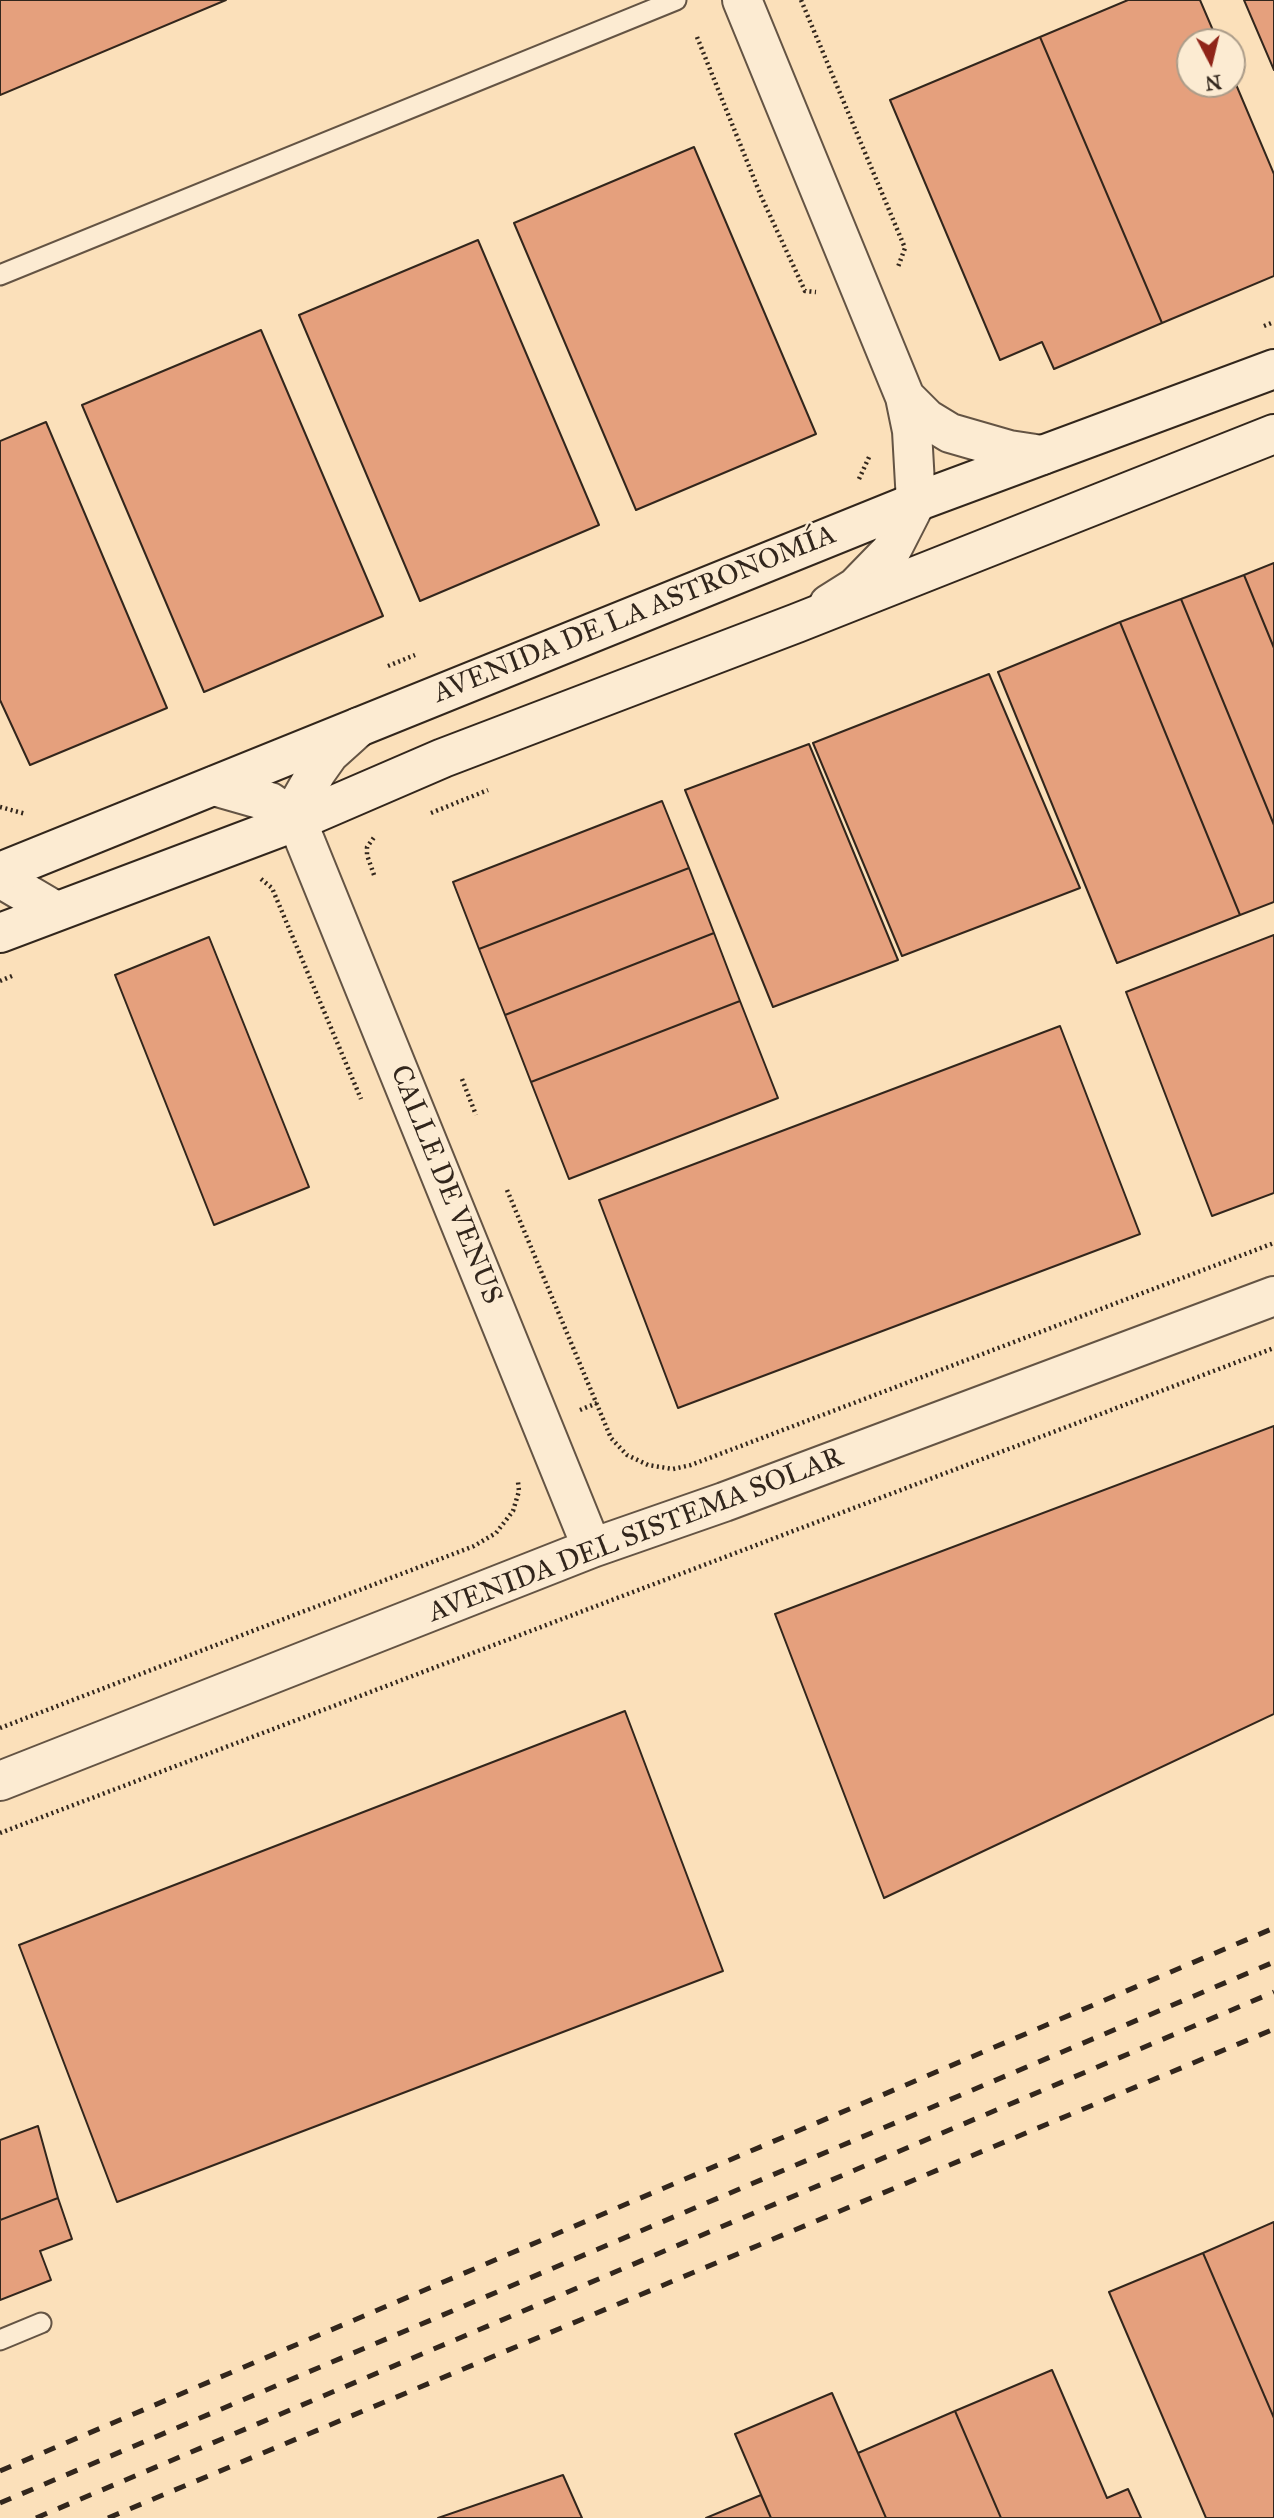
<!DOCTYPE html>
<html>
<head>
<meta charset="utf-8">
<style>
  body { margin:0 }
  #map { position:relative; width:1274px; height:2518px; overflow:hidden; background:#fbe0ba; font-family:"IM FELL Great Primer",serif }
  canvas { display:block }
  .north { position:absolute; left:1176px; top:28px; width:70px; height:70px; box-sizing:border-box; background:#fcebd2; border:2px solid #ab9c89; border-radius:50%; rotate:173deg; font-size:19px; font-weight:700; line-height:28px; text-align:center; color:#32261c }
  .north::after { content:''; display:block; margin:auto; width:24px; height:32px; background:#8f2418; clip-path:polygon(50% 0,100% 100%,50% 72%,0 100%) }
</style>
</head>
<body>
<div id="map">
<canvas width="1274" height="2518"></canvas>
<div class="north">N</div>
</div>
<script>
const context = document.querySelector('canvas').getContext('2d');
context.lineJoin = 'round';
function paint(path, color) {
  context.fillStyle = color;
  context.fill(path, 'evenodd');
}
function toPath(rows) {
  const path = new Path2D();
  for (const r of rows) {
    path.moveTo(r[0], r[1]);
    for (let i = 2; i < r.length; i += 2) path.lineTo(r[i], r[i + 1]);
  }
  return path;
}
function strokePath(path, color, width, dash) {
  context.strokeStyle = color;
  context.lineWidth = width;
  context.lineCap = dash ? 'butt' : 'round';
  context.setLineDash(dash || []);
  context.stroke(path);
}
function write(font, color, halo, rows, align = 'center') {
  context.font = font + ' "IM FELL Great Primer",serif';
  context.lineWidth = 5;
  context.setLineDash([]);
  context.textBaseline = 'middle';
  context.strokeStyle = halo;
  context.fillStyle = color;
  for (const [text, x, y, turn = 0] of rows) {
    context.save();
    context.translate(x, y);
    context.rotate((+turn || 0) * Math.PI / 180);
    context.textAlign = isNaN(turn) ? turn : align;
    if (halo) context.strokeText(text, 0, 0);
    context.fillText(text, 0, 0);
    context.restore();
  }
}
const building = toPath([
  [0,0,226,0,0,95,0,0],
  [1128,0,1200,0,1218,42,1190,42,1190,84,1232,84,1232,75,1274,174,1274,276,1162,323,1040,37,1128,0],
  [1244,0,1274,0,1274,70,1244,0],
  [1040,37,1162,323,1054,369,1042,342,1000,360,890,100,1040,37],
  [694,147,816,434,636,510,514,223,694,147],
  [478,240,599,525,420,601,299,315,478,240],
  [261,330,383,616,204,692,82,405,261,330],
  [46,422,167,708,30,765,0,700,0,441,46,422],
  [1274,563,1274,648,1244,575,1274,563],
  [1244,575,1274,648,1274,825,1181,599,1244,575],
  [1181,599,1274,825,1274,902,1240,915,1120,622,1181,599],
  [1120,622,1240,915,1117,963,998,672,1120,622],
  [989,674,1080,888,902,956,813,743,989,674],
  [809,744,898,960,773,1007,685,790,809,744],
  [662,801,689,868,479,949,453,882,662,801],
  [689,868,714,933,505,1015,479,949,689,868],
  [714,933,740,1001,531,1082,505,1015,714,933],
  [1274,935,1274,1193,1212,1216,1126,992,1274,935],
  [209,937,309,1187,214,1225,115,975,209,937],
  [740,1001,778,1098,569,1179,531,1082,740,1001],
  [1060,1026,1140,1234,678,1408,599,1200,1060,1026],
  [1274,1426,1274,1714,884,1898,775,1614,1274,1426],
  [625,1711,723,1971,117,2202,19,1945,625,1711],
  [38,2126,58,2198,0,2220,0,2140,38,2126],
  [58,2198,72,2239,40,2251,51,2280,0,2300,0,2220,58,2198],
  [1274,2222,1274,2418,1203,2253,1274,2222],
  [1203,2253,1274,2418,1274,2518,1206,2518,1109,2292,1203,2253],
  [1052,2370,1107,2498,1128,2489,1141,2518,1001,2518,955,2411,1052,2370],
  [832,2393,886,2518,771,2518,735,2434,832,2393],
  [955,2411,1001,2518,886,2518,858,2453,955,2411],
  [563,2475,582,2518,438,2518,563,2475],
  [761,2495,771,2518,706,2518,761,2495]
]);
paint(building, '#e5a07d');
strokePath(building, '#32261c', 2);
const lane = toPath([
  [0,275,676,0],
  [0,2340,41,2323]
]);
const street = toPath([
  [742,0,905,397,912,431,916,502,891,551,856,587,829,604],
  [905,397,927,419,950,433,1009,450,1042,455],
  [359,727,329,754,317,771,300,801,297,821,592,1548],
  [214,786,270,802,297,821],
  [0,878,56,911],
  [0,1781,592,1548,724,1502,1274,1296]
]);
const secondary = toPath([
  [0,872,916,502,1274,369],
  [0,933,297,821,443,758,797,623,1274,434]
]);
strokePath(lane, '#645444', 23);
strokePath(street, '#645444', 42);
strokePath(secondary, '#32261c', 42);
strokePath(toPath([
  [801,0,905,248,898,267],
  [697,37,761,196,805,291,816,292],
  [1264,326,1274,322],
  [859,479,870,455],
  [388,666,415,655],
  [0,807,26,814],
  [431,813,488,790],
  [374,875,367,855,367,847,375,836],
  [261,879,272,888,361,1099],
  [0,981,12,976],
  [462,1079,476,1115],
  [507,1190,611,1438,627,1455,648,1465,673,1469,691,1465,1274,1243],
  [580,1410,597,1403],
  [0,1728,474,1546,496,1533,513,1511,519,1491,518,1482],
  [0,1833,1274,1348]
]), '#32261c', 4.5, [2, 3.5]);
strokePath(lane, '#fcebd2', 19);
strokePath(street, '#fcebd2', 38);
strokePath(secondary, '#fcebd2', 38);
strokePath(toPath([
  [0,2471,1274,1928],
  [0,2503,1274,1962],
  [36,2518,1274,1992],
  [108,2518,1274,2029]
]), '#32261c', 5, [12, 12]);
write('28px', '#32261c', '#fcebd2', [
  ["AVENIDA DE LA ASTRONOMÍA",635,615,-22],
  ["CALLE DE VENUS",445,1185,68],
  ["AVENIDA DEL SISTEMA SOLAR",636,1536,-21]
]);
</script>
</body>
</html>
